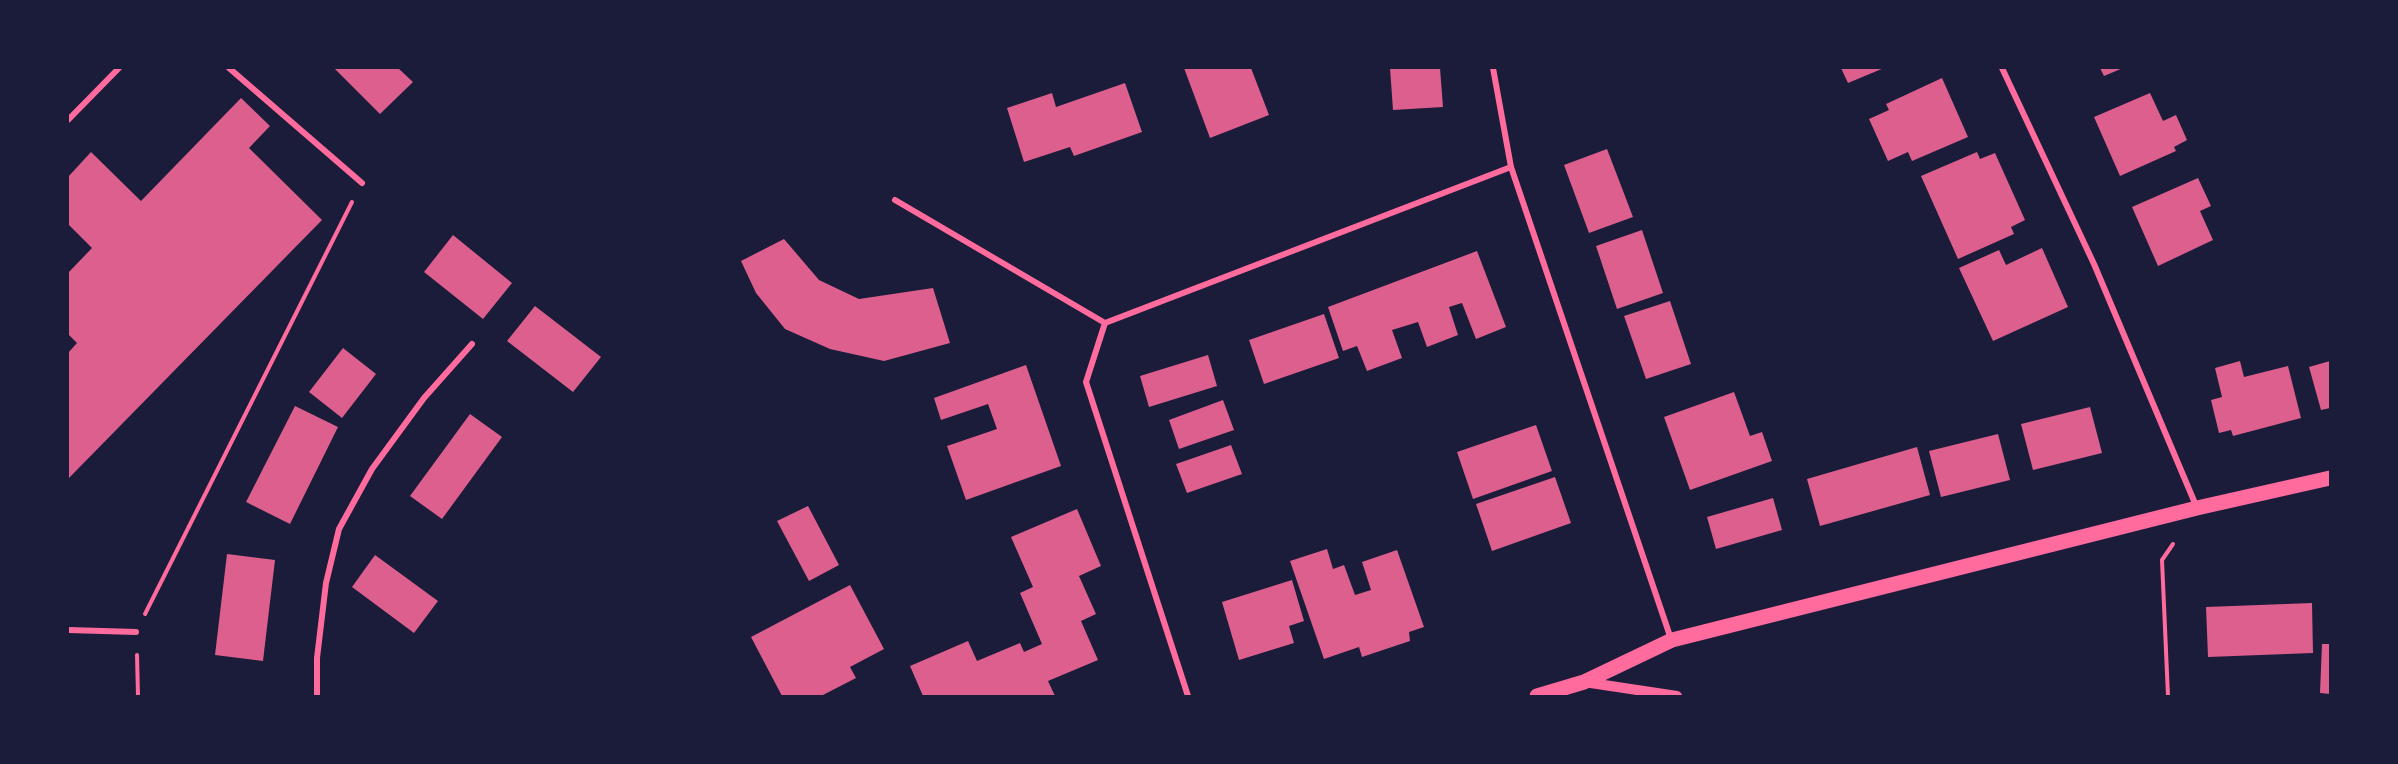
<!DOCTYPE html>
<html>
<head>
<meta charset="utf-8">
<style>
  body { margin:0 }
  #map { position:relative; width:2398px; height:764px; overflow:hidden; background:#1b1b3a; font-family:"Source Sans 3",sans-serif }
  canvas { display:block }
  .frame { position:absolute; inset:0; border:69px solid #1b1b3a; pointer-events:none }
</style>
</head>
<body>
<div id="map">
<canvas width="2398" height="764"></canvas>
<div class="frame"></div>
</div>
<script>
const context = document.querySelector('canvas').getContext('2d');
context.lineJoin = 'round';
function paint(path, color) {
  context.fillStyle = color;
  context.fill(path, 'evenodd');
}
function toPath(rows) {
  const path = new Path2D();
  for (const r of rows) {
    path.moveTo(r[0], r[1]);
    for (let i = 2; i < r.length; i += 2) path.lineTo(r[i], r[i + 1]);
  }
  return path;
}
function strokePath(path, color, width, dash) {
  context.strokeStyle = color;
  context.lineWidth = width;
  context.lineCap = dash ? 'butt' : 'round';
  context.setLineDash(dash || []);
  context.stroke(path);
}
paint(toPath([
  [334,68,398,68,413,82,380,114],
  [1184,68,1251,68,1269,115,1210,138],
  [1390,68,1440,68,1443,107,1393,110],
  [1841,68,1884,68,1848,83],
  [2100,68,2123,68,2104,76],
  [1942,78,1968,137,1912,161,1908,152,1888,161,1869,119,1889,110,1886,104],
  [1125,83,1142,132,1074,156,1070,147,1024,162,1007,108,1052,93,1056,107],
  [2150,93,2163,121,2176,115,2187,140,2174,147,2176,151,2120,176,2094,117],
  [241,98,270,126,249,148,322,220,68,479,68,353,77,343,68,334,68,273,92,248,68,224,68,177,91,152,141,201],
  [1607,149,1633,217,1589,233,1564,165],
  [1977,152,1980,159,1995,153,2025,220,2011,227,2014,234,1958,259,1921,176],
  [2198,178,2211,206,2200,211,2213,240,2158,266,2132,207],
  [1642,230,1663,293,1617,309,1596,246],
  [453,235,512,283,483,319,424,272],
  [784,239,819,280,859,299,933,288,950,343,884,361,830,349,785,329,756,293,741,261],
  [2042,248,2068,307,1993,341,1959,268,1999,250,2006,265],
  [1477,251,1506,327,1476,339,1462,303,1449,307,1458,335,1427,347,1418,322,1392,330,1402,358,1367,371,1357,346,1343,351,1328,307],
  [1670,301,1691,364,1646,379,1624,316],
  [535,306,601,357,573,392,507,341],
  [1324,314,1339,358,1264,384,1249,340],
  [343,348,376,374,342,418,309,392],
  [1208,355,1217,386,1149,407,1140,376],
  [2240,361,2244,377,2288,366,2301,418,2233,436,2231,430,2219,433,2211,400,2222,397,2215,368],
  [2330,361,2330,408,2321,410,2309,367],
  [1026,365,1061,466,966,500,947,446,997,429,988,404,941,420,934,398],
  [1734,392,1750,436,1762,432,1772,461,1690,490,1664,417],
  [1223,400,1234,430,1179,449,1169,420],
  [295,406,338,427,290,524,246,502],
  [2090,407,2102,453,2033,470,2021,424],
  [470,414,502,437,442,519,410,496],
  [1536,425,1552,471,1473,499,1457,452],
  [1998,434,2010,480,1941,497,1929,451],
  [1231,445,1242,474,1187,493,1176,464],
  [1917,447,1930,495,1820,526,1807,479],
  [1555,477,1571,523,1492,551,1476,504],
  [1773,498,1782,530,1716,549,1707,517],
  [808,506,839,565,809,581,777,521],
  [1077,509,1101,566,1079,576,1096,614,1081,621,1098,660,1048,681,1055,696,923,696,910,666,968,641,977,661,1020,643,1024,652,1042,644,1020,593,1033,587,1011,537],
  [1327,549,1333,569,1344,565,1355,595,1371,590,1362,562,1397,550,1424,627,1409,632,1410,641,1362,657,1359,647,1324,659,1290,561],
  [227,554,275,560,263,661,215,655],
  [375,555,438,601,414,633,352,587],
  [1292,580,1304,621,1289,626,1294,643,1239,660,1222,602],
  [850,585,884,649,850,667,856,678,821,696,782,696,751,637],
  [2312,603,2313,653,2208,657,2206,607],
  [2322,644,2330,644,2330,694,2320,693]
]), '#dd5f8e');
strokePath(toPath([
  [145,614,352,202],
  [137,655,138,696],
  [2168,696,2162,560,2173,544]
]), '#ff6b9d', 4);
strokePath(toPath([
  [229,68,362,183],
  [1493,68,1511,167,1671,639],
  [2002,68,2094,264,2197,508],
  [68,120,119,68],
  [895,200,1105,323],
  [68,630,136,632],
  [317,696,317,658,326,583,339,529,372,469,424,398,472,344],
  [1188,696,1086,382,1105,323,1511,167]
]), '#ff6b9d', 6);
strokePath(toPath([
  [1584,682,1677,696]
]), '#ff6b9d', 10);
strokePath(toPath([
  [1537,696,1584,682,1672,640,2197,508,2330,478]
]), '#ff6b9d', 15);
</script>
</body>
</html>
